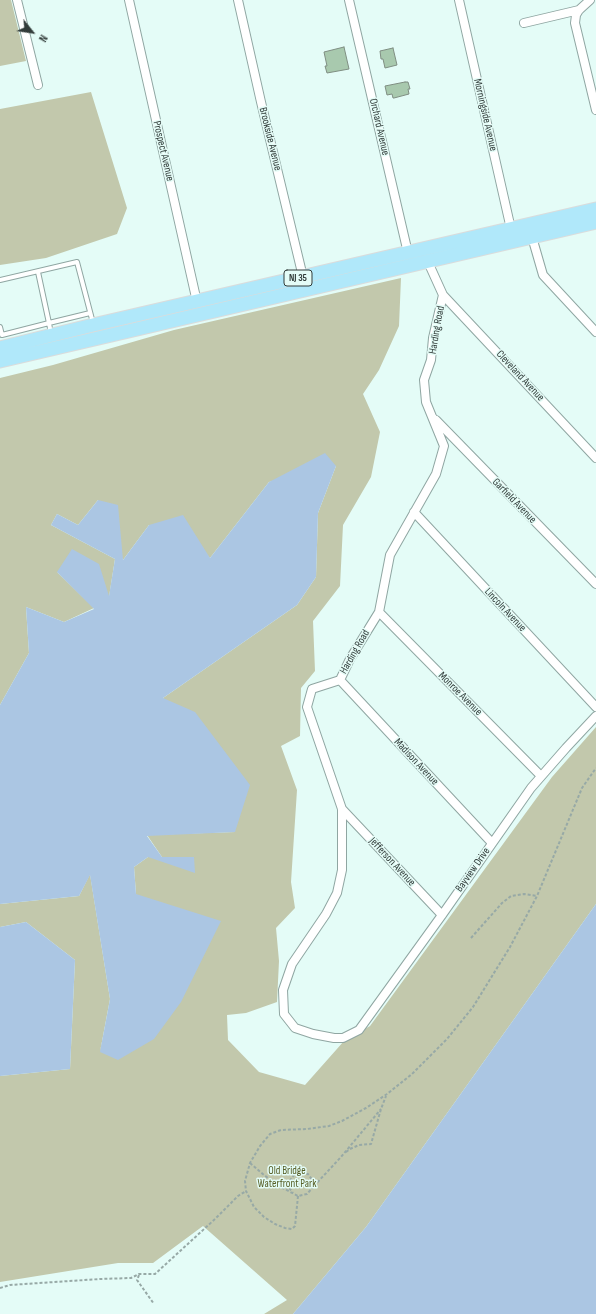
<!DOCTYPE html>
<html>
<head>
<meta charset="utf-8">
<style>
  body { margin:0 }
  #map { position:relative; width:596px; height:1314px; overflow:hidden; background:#e4fcf7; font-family:"Sofia Sans Condensed",sans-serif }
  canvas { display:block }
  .north { position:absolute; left:12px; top:12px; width:40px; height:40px; -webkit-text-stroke:3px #e4fcf7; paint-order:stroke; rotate:120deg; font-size:11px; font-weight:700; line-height:16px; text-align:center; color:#323c3a }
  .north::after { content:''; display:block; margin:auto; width:14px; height:18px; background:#323c3a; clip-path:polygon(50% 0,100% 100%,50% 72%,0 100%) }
</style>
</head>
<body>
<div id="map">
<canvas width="596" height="1314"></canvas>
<div class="north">N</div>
</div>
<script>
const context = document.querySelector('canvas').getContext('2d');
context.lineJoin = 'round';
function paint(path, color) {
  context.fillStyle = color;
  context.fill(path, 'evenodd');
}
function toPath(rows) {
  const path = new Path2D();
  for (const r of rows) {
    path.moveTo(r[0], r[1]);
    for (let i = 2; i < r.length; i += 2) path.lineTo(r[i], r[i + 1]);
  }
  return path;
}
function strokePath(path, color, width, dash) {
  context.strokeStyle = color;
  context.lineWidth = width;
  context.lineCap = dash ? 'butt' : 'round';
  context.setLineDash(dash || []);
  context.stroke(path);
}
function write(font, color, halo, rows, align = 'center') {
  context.font = font + ' "Sofia Sans Condensed",sans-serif';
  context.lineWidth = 3;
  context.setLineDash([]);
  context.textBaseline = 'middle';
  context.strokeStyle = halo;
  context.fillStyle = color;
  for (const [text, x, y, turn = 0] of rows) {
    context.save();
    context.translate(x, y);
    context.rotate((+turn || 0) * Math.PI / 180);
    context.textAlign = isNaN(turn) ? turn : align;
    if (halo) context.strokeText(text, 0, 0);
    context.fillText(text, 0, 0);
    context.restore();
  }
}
paint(toPath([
  [0,0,11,0,26,61,0,66],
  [91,92,127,208,117,234,46,258,0,265,0,109],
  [401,278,399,326,379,370,363,394,380,432,371,477,343,525,340,586,313,621,315,671,301,688,300,736,281,746,297,790,291,882,295,908,276,928,279,961,277,1002,246,1013,227,1015,228,1040,259,1072,305,1085,344,1041,370,1026,552,777,596,727,596,904,366,1227,293,1314,264,1314,287,1300,203,1226,153,1263,118,1263,0,1282,0,1076,70,1069,75,960,26,922,0,927,0,904,79,896,90,874,110,999,100,1052,136,894,134,867,148,857,162,857,147,835,235,832,163,698,297,605,316,577,318,513,336,466,269,482,210,558,149,525,123,560,98,500,78,525,57,514,51,525,115,559,109,597,57,572,94,608,64,622,26,607,29,653,0,705,0,378,53,365,174,330]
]), '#c2c8ac');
paint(toPath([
  [325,453,336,466,318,513,316,577,297,605,163,698,195,712,250,785,235,832,147,836,162,857,194,857,195,873,148,857,134,867,136,894,221,921,181,1002,154,1039,118,1060,100,1052,110,999,90,875,79,896,0,904,0,705,29,653,26,607,64,622,94,609,57,572,72,549,99,564,109,596,115,559,51,525,57,514,78,525,98,500,118,505,123,560,149,525,183,515,210,558,269,482],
  [596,904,596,1314,293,1314,366,1227],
  [26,922,75,960,70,1069,0,1076,0,927]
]), '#abc6e3');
const building = toPath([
  [344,47,349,69,327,73,325,66,327,66,324,52,344,47],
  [393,48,397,65,385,68,383,59,381,59,380,51,393,48],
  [405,82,408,82,410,89,408,89,409,94,394,98,393,98,392,94,387,95,385,86,405,82]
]);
paint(building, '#a8c9ae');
strokePath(building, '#7f8e82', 1);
const service = toPath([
  [0,280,77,262,93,323],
  [0,327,2,335,49,323,38,272],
  [51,334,49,323,90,313]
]);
const minor = toPath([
  [17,0,38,85],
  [129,0,197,302],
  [238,0,261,102,303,277],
  [349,0,408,253],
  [459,0,511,229],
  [590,0,579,10,576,15,575,23,596,110],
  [524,23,579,10],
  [532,237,543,275,596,332],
  [428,262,443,295,433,338,431,360,424,380,426,402,444,446,436,474,390,555,379,612,350,659,340,680,312,689,307,707,342,809,342,870,337,893,326,914,292,964,283,990,284,1014,295,1028,313,1034,334,1038,343,1038,359,1030,442,915,531,788,566,748,596,716],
  [443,295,596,458],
  [436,420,596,584],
  [414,512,596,707],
  [379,612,541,776],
  [340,680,492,843],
  [342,809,442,915]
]);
const trunk = toPath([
  [0,348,93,325,596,209],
  [0,361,596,222]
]);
strokePath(service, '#8fa6a2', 6);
strokePath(minor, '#8fa6a2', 10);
strokePath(trunk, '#dadcdc', 15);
strokePath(toPath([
  [471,938,502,903,511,896,524,894,537,896],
  [346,1152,350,1149,359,1145,371,1144,381,1109,386,1096],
  [250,1163,264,1175,279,1186,298,1196,307,1194,313,1187,311,1178,308,1174,303,1173,298,1173,294,1175,291,1179,289,1184,290,1189,293,1193],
  [314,1186,341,1157,381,1109],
  [298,1196,295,1226,292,1229,285,1228,275,1224,264,1217,254,1207,246,1191,245,1181,250,1163,260,1146,270,1134,281,1130,307,1129,329,1126,342,1121,366,1108,387,1094,412,1074,447,1039,473,1007,510,947,537,896,582,788,596,768],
  [139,1275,137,1280,154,1304],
  [0,1288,10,1285,100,1279,131,1278,139,1274,155,1274,215,1219,238,1196,246,1191]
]), '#97a9a6', 2, [3, 2]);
strokePath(service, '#fff', 4);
strokePath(minor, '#fff', 8);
strokePath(trunk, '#b0e8fa', 13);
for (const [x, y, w] of [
  [298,278,28]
]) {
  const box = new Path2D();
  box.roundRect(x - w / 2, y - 8, w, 16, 3);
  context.fillStyle = '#e4fcf7';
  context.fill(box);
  strokePath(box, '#323c3a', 1);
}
write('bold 10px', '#323c3a', null, [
  ["NJ 35",298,278]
]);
write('11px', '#323c3a', '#e4fcf7', [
  ["Morningside Avenue",485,115,77],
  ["Orchard Avenue",379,127,77],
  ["Brookside Avenue",270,139,76],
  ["Prospect Avenue",163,151,77],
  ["Harding Road",437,330,-80],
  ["Cleveland Avenue",520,376,47],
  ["Garfield Avenue",514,501,46],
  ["Lincoln Avenue",505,610,47],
  ["Harding Road",355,652,-60],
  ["Monroe Avenue",460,694,45],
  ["Madison Avenue",416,762,47],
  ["Jefferson Avenue",392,862,47],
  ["Bayview Drive",473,870,-55]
]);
write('11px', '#555d24', '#e4fcf7', [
  ["Old Bridge",287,1171],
  ["Waterfront Park",287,1184]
]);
</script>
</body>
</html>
